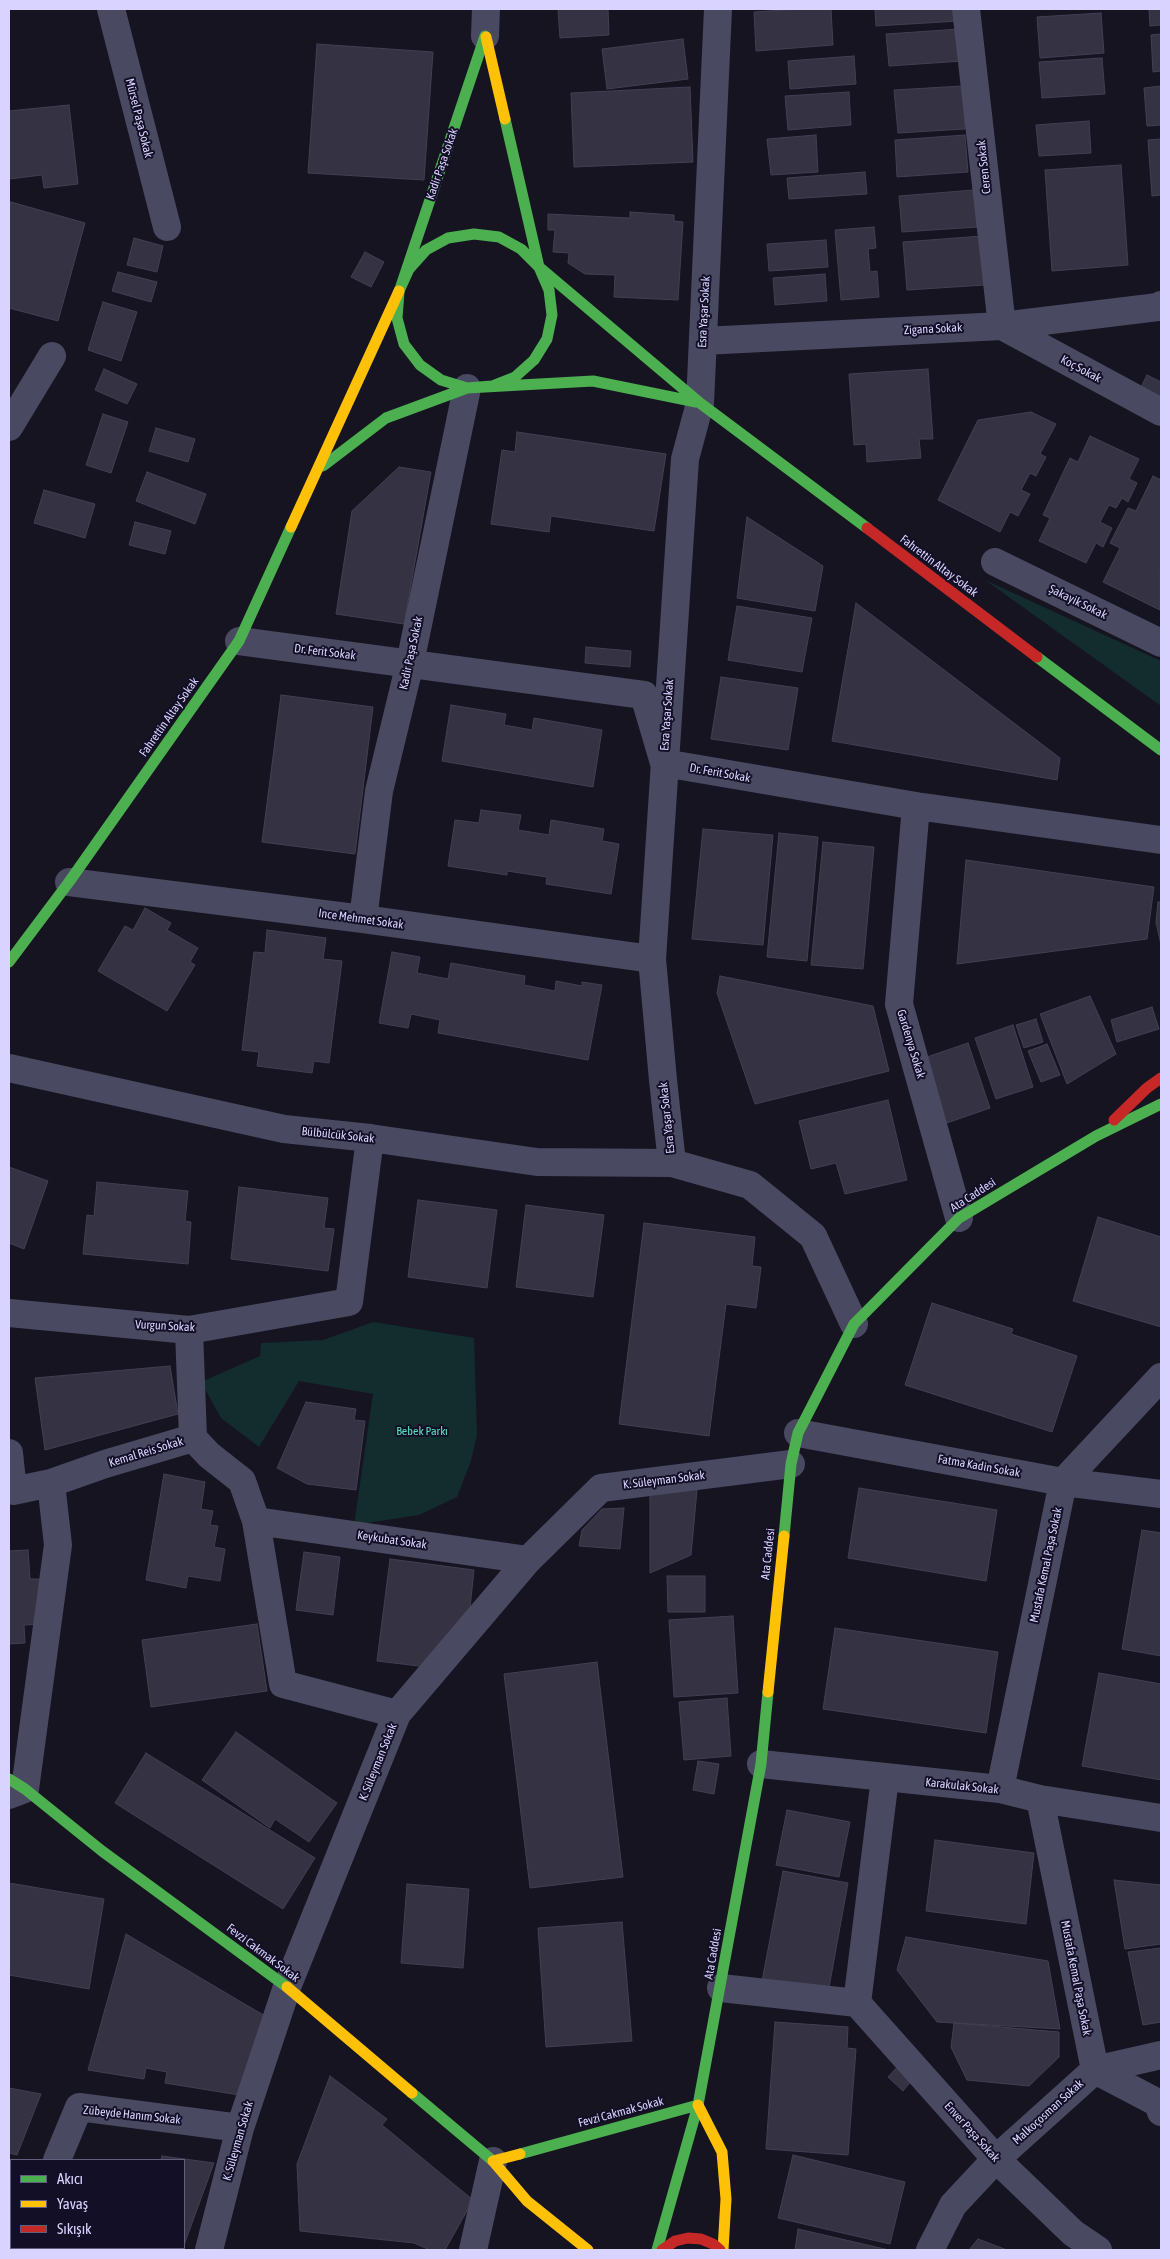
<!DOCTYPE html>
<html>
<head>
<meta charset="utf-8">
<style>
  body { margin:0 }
  #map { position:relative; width:1170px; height:2259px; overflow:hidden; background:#161421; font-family:"Asap Condensed",sans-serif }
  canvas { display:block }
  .frame { position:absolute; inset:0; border:10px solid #d9d4ff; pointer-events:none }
  .legend { position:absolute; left:10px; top:2159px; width:175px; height:90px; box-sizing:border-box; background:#130f26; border:1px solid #625e7d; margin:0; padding:6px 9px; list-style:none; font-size:15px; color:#d9d4ff }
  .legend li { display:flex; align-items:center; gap:10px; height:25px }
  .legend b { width:25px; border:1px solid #625e7d }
</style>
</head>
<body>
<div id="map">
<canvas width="1170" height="2259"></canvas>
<div class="frame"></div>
<ul class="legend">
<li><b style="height:6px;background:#4caf50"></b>Akıcı</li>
<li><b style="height:6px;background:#ffc107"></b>Yavaş</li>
<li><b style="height:6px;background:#c62828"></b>Sıkışık</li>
</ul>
</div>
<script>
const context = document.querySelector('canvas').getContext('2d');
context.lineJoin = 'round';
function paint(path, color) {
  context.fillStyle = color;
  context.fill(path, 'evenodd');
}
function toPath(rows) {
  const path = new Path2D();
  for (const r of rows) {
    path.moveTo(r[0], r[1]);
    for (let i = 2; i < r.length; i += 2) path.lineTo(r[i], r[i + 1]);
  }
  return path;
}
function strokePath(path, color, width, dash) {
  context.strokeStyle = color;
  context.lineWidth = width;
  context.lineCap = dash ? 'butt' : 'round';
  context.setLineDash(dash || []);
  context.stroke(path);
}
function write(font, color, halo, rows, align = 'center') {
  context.font = font + ' "Asap Condensed",sans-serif';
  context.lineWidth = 4;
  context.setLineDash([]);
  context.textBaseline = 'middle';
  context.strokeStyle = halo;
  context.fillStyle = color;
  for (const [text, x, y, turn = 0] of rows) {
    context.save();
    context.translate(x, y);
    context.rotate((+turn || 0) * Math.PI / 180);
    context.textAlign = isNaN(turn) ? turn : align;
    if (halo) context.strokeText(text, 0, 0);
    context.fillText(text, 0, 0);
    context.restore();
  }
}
paint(toPath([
  [985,580,1161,661,1161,706],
  [373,1322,474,1338,477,1435,471,1461,457,1497,419,1515,354,1525,373,1394,299,1381,259,1447,221,1418,201,1382,260,1356,261,1343,323,1340]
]), '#132c2d');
const building = toPath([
  [558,9,608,9,609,35,560,38,558,9],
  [799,9,831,9,833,45,756,51,754,12,799,9],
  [875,9,958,9,959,21,876,26,875,9],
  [1149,9,1161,9,1161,25,1150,26,1149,9],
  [1101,13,1104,53,1040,58,1037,17,1101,13],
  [960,29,963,61,889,66,886,34,960,29],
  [1161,34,1161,71,1153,72,1151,35,1161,34],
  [683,39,688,79,607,89,602,49,683,39],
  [317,44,433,52,424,180,308,173,317,44],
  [854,56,856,84,790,89,788,61,854,56],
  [1102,58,1105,94,1042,98,1039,62,1102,58],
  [962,86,965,129,898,133,894,90,962,86],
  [1161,86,1161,125,1147,126,1144,88,1161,86],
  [690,87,693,162,574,167,571,93,690,87],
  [849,92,851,125,788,130,785,96,849,92],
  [69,105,78,184,44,188,42,175,9,179,9,111,69,105],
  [1089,121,1091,153,1039,156,1036,125,1089,121],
  [816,135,818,172,771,175,767,139,816,135],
  [965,135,968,172,897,177,895,140,965,135],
  [1161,139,1161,195,1152,196,1148,140,1161,139],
  [1121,165,1128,265,1052,271,1045,170,1121,165],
  [865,172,867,194,789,199,787,178,865,172],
  [974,190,977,227,902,232,899,196,974,190],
  [11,202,85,223,58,321,9,308,9,212,11,202],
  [630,212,674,215,674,221,683,222,678,300,614,297,615,275,585,274,568,263,569,253,553,252,555,230,548,230,548,214,630,218,630,212],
  [874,227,876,248,868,249,870,272,877,271,879,297,841,300,835,230,874,227],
  [982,236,985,285,907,290,903,242,982,236],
  [134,238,163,246,157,272,127,265,134,238],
  [826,240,828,267,769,271,767,244,826,240],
  [365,252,384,262,371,287,351,277,365,252],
  [118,272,157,282,151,302,112,291,118,272],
  [825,274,827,301,775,305,773,278,825,274],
  [103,302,137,312,121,361,88,350,103,302],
  [104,369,137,384,127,404,95,390,104,369],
  [928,369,933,439,919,439,921,458,867,462,866,444,854,445,849,374,928,369],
  [1147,375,1161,382,1161,404,1138,393,1147,375],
  [1031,412,1056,424,1040,454,1046,457,1036,476,1030,473,1021,490,1030,494,1018,516,1010,512,1000,532,938,500,978,420,1031,412],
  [103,414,128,422,111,473,86,465,103,414],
  [156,428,195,439,188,462,149,451,156,428],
  [517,432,666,454,654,531,551,516,549,532,491,524,502,450,515,452,517,432],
  [1090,436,1139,459,1129,479,1137,483,1128,502,1122,498,1116,508,1109,505,1100,522,1112,528,1103,547,1096,543,1086,563,1039,541,1050,518,1043,515,1070,458,1078,462,1090,436],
  [399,467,431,472,404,624,336,614,352,511,399,467],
  [147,472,206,494,195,524,136,501,147,472],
  [1153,476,1161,480,1160,610,1103,582,1120,548,1110,543,1128,508,1136,511,1153,476],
  [44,490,95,504,85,538,34,523,44,490],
  [747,517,823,566,815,611,737,598,747,517],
  [135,522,171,531,165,554,129,545,135,522],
  [856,603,1060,758,1057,780,832,741,856,603],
  [737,606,812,618,802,672,728,660,737,606],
  [586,647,631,651,630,667,585,663,586,647],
  [721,677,798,688,788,750,711,739,721,677],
  [281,695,373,707,355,854,262,842,281,695],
  [451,705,506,714,504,725,532,730,534,718,602,730,593,787,442,761,451,705],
  [481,810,521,815,518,830,549,835,551,820,604,829,602,841,619,844,611,894,546,884,547,877,507,871,507,875,448,866,455,820,479,823,481,810],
  [703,829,773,835,763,945,692,939,703,829],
  [779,833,818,837,807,961,767,957,779,833],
  [823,842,874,847,863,969,811,965,823,842],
  [966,860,1154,887,1147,939,957,964,966,860],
  [1158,902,1161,902,1161,945,1156,922,1158,902],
  [145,908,171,923,167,930,198,948,190,962,195,965,167,1011,98,971,125,926,133,930,145,908],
  [267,930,326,938,323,959,342,961,329,1063,314,1061,312,1073,257,1066,259,1052,242,1050,254,952,265,953,267,930],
  [392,952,420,957,417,973,448,979,451,963,525,976,524,985,555,991,556,981,582,986,582,982,602,985,588,1060,438,1033,440,1020,411,1014,408,1028,379,1023,392,952],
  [720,976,873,1006,889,1071,755,1104,717,993,720,976],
  [1090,996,1116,1054,1067,1084,1040,1014,1090,996],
  [1152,1007,1159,1029,1117,1042,1111,1020,1152,1007],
  [1036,1019,1043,1042,1024,1048,1016,1025,1036,1019],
  [1013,1025,1033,1087,996,1099,975,1038,1013,1025],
  [968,1043,990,1108,941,1125,918,1060,968,1043],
  [1047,1044,1060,1075,1041,1082,1028,1051,1047,1044],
  [888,1100,907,1180,845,1194,836,1163,811,1169,799,1121,888,1100],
  [9,1167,48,1181,24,1249,9,1243,9,1167],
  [97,1182,188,1191,185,1221,191,1222,188,1264,83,1254,87,1215,94,1216,97,1182],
  [239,1187,328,1198,324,1228,334,1229,328,1271,231,1259,239,1187],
  [418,1200,497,1210,487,1288,408,1277,418,1200],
  [526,1205,604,1215,593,1297,516,1287,526,1205],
  [1098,1217,1161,1237,1161,1327,1073,1301,1098,1217],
  [644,1223,755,1237,752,1266,761,1267,756,1308,726,1304,709,1436,619,1424,644,1223],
  [932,1303,1013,1329,1011,1334,1077,1356,1052,1432,905,1385,932,1303],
  [170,1366,178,1414,45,1450,35,1378,170,1366],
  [306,1402,356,1409,354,1420,365,1421,356,1490,307,1484,277,1468,306,1402],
  [164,1474,205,1482,201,1509,213,1511,210,1525,218,1526,214,1547,225,1549,220,1581,188,1576,186,1588,146,1580,164,1474],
  [650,1486,697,1490,691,1555,650,1573,650,1486],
  [859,1488,997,1510,986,1581,848,1558,859,1488],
  [624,1508,620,1549,579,1546,582,1530,602,1509,624,1508],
  [1142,1530,1161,1533,1161,1656,1122,1649,1142,1530],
  [28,1550,30,1579,39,1579,42,1624,24,1625,25,1643,9,1644,9,1551,28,1550],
  [304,1552,340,1557,333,1615,296,1610,304,1552],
  [390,1559,474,1570,469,1617,427,1667,377,1661,390,1559],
  [667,1576,705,1576,705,1612,668,1612,667,1576],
  [733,1616,738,1693,674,1697,669,1620,733,1616],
  [257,1624,267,1691,151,1707,142,1640,257,1624],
  [835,1628,998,1652,986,1733,823,1709,835,1628],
  [597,1662,623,1877,530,1888,504,1674,597,1662],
  [1099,1673,1161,1684,1161,1780,1082,1766,1099,1673],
  [727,1698,731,1756,684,1760,679,1702,727,1698],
  [236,1732,337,1803,309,1842,275,1819,270,1828,202,1780,236,1732],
  [146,1753,315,1858,283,1909,115,1803,146,1753],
  [698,1761,719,1764,714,1794,693,1790,698,1761],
  [787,1810,850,1822,839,1877,776,1865,787,1810],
  [935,1840,1034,1853,1026,1924,926,1911,935,1840],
  [783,1871,848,1883,828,1993,762,1981,783,1871],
  [1114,1880,1161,1885,1161,1944,1125,1949,1114,1880],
  [9,1883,104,1899,89,1989,9,1975,9,1883],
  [407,1884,469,1889,463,1968,401,1963,407,1884],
  [622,1922,632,2041,546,2047,538,1928,622,1922],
  [126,1934,265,2016,239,2095,165,2083,167,2072,146,2068,144,2079,88,2070,126,1934],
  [906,1937,1048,1961,1060,2029,937,2022,897,1970,906,1937],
  [1161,1948,1161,2022,1143,2025,1128,1952,1161,1948],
  [775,2022,848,2027,847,2048,856,2049,848,2155,766,2149,775,2022],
  [954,2023,1059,2032,1059,2057,1029,2086,967,2080,951,2047,954,2023],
  [900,2064,915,2076,903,2091,888,2077,900,2064],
  [330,2076,387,2119,382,2125,473,2200,445,2250,430,2250,414,2243,300,2231,297,2164,330,2076],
  [9,2088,41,2094,17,2155,9,2153,9,2088],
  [793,2155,905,2182,890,2244,778,2218,793,2155],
  [162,2156,214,2163,184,2245,184,2160,161,2160,162,2156],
  [798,2229,889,2250,795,2250,798,2229],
  [978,2239,1007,2250,969,2250,978,2239],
  [126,2248,183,2248,182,2250,125,2250,126,2248]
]);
paint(building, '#343243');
strokePath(building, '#433f54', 1);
strokePath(toPath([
  [111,9,167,227],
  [718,9,700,403,685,459,652,959,663,1080,672,1163,750,1185,813,1236,854,1324],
  [966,9,1002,326,1161,412],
  [485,36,486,9],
  [703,341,1002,326,1158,307,1161,305],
  [9,427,52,356],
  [995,562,1161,643],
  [239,641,644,695,664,763,916,806,1161,840],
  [916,806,899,1004,959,1218],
  [69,882,363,919,652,959],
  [363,919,379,791,410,663,467,388],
  [9,1068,284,1129,370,1138,537,1162,672,1163],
  [9,1313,189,1330,349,1302,370,1138],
  [189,1330,193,1438],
  [798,1433,1063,1482,1161,1494],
  [9,1453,13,1491,51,1483],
  [256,1521,528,1560],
  [761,1764,1000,1789,1040,1799,1161,1818],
  [885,1778,857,2003,996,2159,1073,2233,1098,2250],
  [1000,1789,1063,1482,1161,1377],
  [9,1795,25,1789,58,1545,51,1483,105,1464,193,1438,209,1455,242,1481,256,1521,283,1684,397,1714],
  [1040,1799,1095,2070],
  [721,1988,857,2003],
  [1095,2070,1158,2103,1161,2112],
  [57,2160,79,2107,240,2128],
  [20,2250,21,2248],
  [209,2250,240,2128,287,1987,397,1714,528,1560,601,1488,791,1464],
  [473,2250,493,2161],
  [930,2250,953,2205,996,2159,1095,2070,1161,2055]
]), '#4a4962', 28);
strokePath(toPath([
  [485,36,399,292,397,318,404,344,420,365,441,380,467,388,593,381,696,402],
  [399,291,409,269,426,250,448,238,474,234,499,237,521,249,539,267,700,403,867,528],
  [323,466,386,418,467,388,492,386,515,377,534,360,547,339,552,315,549,290,539,267,505,119],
  [1037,657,1161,750],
  [9,962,69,882,239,641,291,527],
  [784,1536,791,1464,798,1433,854,1324,959,1218,1096,1136,1161,1104],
  [9,1779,25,1789,102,1851,287,1987],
  [412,2093,493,2161],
  [520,2154,698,2105],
  [657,2250,698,2105,761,1764,768,1692]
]), '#4caf50', 11);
strokePath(toPath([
  [486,37,505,119],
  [291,527,399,291],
  [768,1692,784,1536],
  [287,1987,412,2093],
  [698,2105,722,2152,726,2199,723,2250],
  [520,2154,493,2161,527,2201,588,2250]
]), '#ffc107', 11);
strokePath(toPath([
  [867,528,1037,657],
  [1114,1120,1147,1088,1161,1078],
  [662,2250,675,2241,688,2238,701,2239,713,2244,720,2250]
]), '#c62828', 11);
write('12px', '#d9d4ff', '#130f26', [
  ["Mürsel Paşa Sokak",139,118,76],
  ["Kadir Paşa Sokak",442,164,-71],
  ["Ceren Sokak",984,167,-96],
  ["Esra Yaşar Sokak",704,312,-87],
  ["Zigana Sokak",933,329,-3],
  ["Koç Sokak",1081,369,28],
  ["Fahrettin Altay Sokak",939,566,37],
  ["Şakayik Sokak",1078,602,26],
  ["Dr. Ferit Sokak",325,652,7],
  ["Kadir Paşa Sokak",411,653,-78],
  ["Esra Yaşar Sokak",667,715,-86],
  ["Fahrettin Altay Sokak",169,717,-55],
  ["Dr. Ferit Sokak",720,773,10],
  ["Ince Mehmet Sokak",361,919,8],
  ["Gardenya Sokak",911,1044,73],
  ["Esra Yaşar Sokak",667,1118,-96],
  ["Bülbülcük Sokak",338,1135,6],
  ["Ata Caddesi",973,1195,-33],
  ["Vurgun Sokak",165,1326,3],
  ["Kemal Reis Sokak",146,1452,-17],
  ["Fatma Kadin Sokak",979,1466,10],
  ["K. Süleyman Sokak",664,1480,-7],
  ["Keykubat Sokak",392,1540,8],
  ["Ata Caddesi",768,1554,-84],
  ["Mustafa Kemal Paşa Sokak",1046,1565,-78],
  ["K. Süleyman Sokak",378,1762,-68],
  ["Karakulak Sokak",962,1786,6],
  ["Fevzi Cakmak Sokak",263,1953,37],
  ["Ata Caddesi",713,1954,-80],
  ["Mustafa Kemal Paşa Sokak",1076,1978,79],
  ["Fevzi Cakmak Sokak",621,2112,-15],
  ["Malkoçosman Sokak",1048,2112,-42],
  ["Zübeyde Hanım Sokak",132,2115,6],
  ["Enver Paşa Sokak",972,2132,48],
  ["K. Süleyman Sokak",238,2141,-74]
]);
write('12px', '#5fe0c0', '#130f26', [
  ["Bebek Parkı",422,1431]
]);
</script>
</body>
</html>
